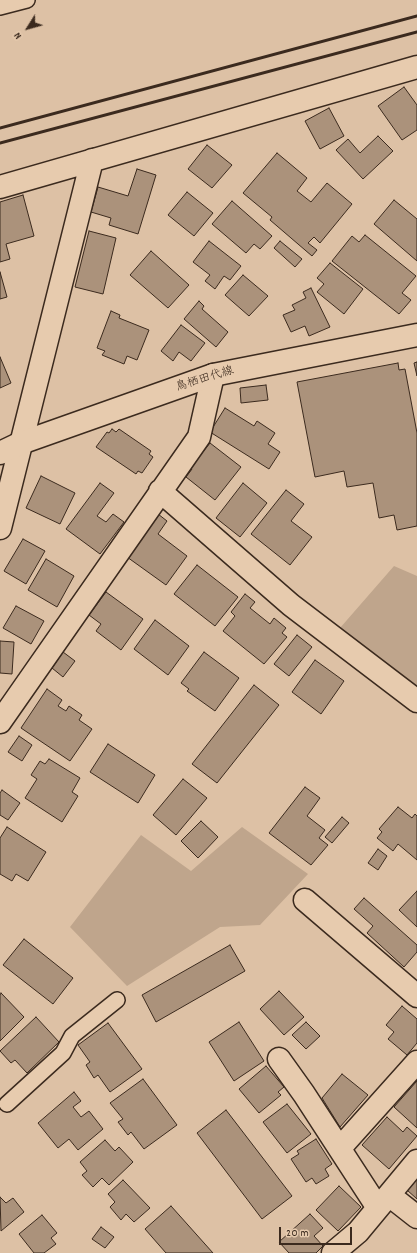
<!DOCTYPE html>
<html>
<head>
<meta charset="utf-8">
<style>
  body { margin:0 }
  #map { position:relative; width:417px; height:1253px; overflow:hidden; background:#ddc1a5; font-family:Dekko,sans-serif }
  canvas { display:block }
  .north { position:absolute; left:8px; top:8px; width:40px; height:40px; -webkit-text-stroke:3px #e7cbae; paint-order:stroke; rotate:233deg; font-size:11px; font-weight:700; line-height:16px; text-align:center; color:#3b2a1e }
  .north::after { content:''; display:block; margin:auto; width:14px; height:18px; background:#3b2a1e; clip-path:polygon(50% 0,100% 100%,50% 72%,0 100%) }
  .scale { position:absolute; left:279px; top:1227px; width:73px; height:18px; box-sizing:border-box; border:2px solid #3b2a1e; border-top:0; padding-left:5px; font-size:12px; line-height:14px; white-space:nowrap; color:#3b2a1e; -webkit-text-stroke:3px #e7cbae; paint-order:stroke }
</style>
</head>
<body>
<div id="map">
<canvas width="417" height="1253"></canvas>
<div class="north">N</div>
<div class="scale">20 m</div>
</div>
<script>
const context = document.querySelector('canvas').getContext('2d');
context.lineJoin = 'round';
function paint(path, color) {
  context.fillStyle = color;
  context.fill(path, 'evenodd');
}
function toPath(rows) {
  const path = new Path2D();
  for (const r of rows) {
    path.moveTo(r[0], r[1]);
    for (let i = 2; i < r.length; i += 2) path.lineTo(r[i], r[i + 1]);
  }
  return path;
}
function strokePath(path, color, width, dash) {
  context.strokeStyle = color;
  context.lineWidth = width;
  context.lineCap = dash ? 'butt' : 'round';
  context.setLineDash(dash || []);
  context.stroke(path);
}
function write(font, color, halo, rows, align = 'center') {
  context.font = font + ' Dekko,"Klee One",sans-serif';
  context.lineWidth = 4;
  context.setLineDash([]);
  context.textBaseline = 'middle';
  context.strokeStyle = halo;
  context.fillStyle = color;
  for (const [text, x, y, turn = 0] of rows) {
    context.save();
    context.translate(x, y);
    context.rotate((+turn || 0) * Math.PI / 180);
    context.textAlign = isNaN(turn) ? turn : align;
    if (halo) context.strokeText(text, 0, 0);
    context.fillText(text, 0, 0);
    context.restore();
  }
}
paint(toPath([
  [394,566,417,576,417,688,340,628],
  [242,827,308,874,260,925,220,927,127,986,70,927,141,835,191,871]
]), '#bfa58c');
const building = toPath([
  [404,87,417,105,417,130,402,140,378,106,404,87],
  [329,108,344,136,320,149,305,121,329,108],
  [378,136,393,151,363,179,336,150,348,139,360,153,378,136],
  [207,145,232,165,212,188,188,169,207,145],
  [277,153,307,178,297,191,311,202,327,183,352,204,320,243,314,237,308,243,317,250,312,256,270,220,272,217,243,193,277,153],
  [137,169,156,175,138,234,109,225,111,218,91,212,98,187,128,196,137,169],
  [187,192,213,213,194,236,168,215,187,192],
  [23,195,34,236,6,244,10,259,0,262,0,202,23,195],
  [394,200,417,219,417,261,374,224,394,200],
  [232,201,272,236,260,249,254,244,246,253,212,224,232,201],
  [89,231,116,238,103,294,75,287,89,231],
  [365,235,416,276,402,293,411,300,399,314,332,261,352,236,359,242,365,235],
  [209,241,241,266,230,280,224,276,215,289,205,281,210,275,193,262,209,241],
  [280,241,302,259,295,267,274,248,280,241],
  [151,251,189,285,168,308,130,275,151,251],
  [330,263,363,289,344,314,317,292,324,284,317,278,330,263],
  [0,272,7,297,0,299,0,272],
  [243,275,268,296,249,316,225,295,243,275],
  [311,288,330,327,309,336,305,326,291,332,283,315,295,310,292,305,306,298,303,292,311,288],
  [199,301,204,306,202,309,228,332,216,347,184,319,199,301],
  [111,311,120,315,119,318,149,330,137,360,127,356,124,364,102,355,105,351,97,348,111,311],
  [181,325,205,343,191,361,179,352,173,361,161,351,181,325],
  [0,357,11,383,0,388,0,357],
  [417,362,417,376,414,363,417,362],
  [398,363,399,370,405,369,417,433,417,526,397,530,394,515,379,518,373,483,347,487,344,471,315,477,297,382,398,363],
  [266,385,268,400,241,403,240,388,266,385],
  [225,408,254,426,257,421,275,433,268,444,280,452,269,469,210,432,225,408],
  [112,429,116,432,119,429,151,451,149,454,153,457,142,473,138,471,136,474,96,447,107,432,109,433,112,429],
  [210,443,241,467,215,500,186,477,192,469,190,468,210,443],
  [41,476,75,493,60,524,26,508,41,476],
  [100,483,114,493,97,516,106,522,113,514,124,522,100,554,66,529,100,483],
  [243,483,267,503,240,537,216,518,243,483],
  [286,490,304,504,291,521,312,537,290,565,251,534,286,490],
  [158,514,167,521,158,534,187,556,166,585,127,557,158,514],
  [23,539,45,551,26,584,4,571,23,539],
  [46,559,74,576,57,607,28,590,46,559],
  [197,565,238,597,215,626,174,594,197,565],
  [106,592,143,619,121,650,96,631,101,624,89,615,106,592],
  [245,594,255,602,250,608,270,624,274,618,286,628,282,633,287,637,264,664,223,631,235,616,231,612,245,594],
  [16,606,44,621,31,644,3,628,16,606],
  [155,620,189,646,168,675,134,649,155,620],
  [297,635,312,647,289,676,274,664,297,635],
  [0,641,14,642,12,674,0,673,0,641],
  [63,652,75,661,63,677,52,668,63,652],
  [204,652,239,678,215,711,187,691,189,689,181,683,204,652],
  [315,660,344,681,321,714,292,692,315,660],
  [254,685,279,705,217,783,192,764,254,685],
  [47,689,62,700,58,706,66,711,69,706,82,715,79,720,92,729,70,761,21,728,47,689],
  [19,736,32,745,22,761,8,752,19,736],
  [108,744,155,775,138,803,90,772,108,744],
  [49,759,80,778,72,792,78,796,62,822,25,798,37,779,31,775,40,761,45,764,49,759],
  [183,779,207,798,176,835,153,815,183,779],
  [305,787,320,798,307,816,325,830,319,838,328,845,311,865,269,833,305,787],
  [2,790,20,803,8,820,0,815,0,793,2,790],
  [398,807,412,818,415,814,417,816,417,860,398,844,393,851,377,838,382,832,379,829,398,807],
  [342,817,349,823,332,843,325,837,342,817],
  [201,821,218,837,198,858,181,841,201,821],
  [7,827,46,852,28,881,16,874,12,881,0,874,0,838,7,827],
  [378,849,387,856,378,870,368,863,378,849],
  [417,891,417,927,399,910,417,891],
  [364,898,417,945,417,952,404,967,367,933,373,926,354,909,364,898],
  [24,939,73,978,53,1004,3,965,24,939],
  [230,945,245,971,156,1022,142,995,230,945],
  [279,991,304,1017,284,1035,260,1009,279,991],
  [1,993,24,1017,0,1041,0,995,1,993],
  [402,1006,417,1019,417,1043,407,1055,388,1039,394,1032,386,1025,402,1006],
  [36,1017,59,1042,27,1073,15,1060,11,1063,0,1051,36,1017],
  [239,1022,264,1061,234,1081,209,1042,239,1022],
  [306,1022,320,1036,306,1049,292,1035,306,1022],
  [108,1023,142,1069,110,1092,98,1075,94,1078,86,1065,90,1062,78,1045,108,1023],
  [266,1066,284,1087,278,1092,281,1095,259,1113,239,1089,266,1066],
  [342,1074,368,1095,340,1127,322,1098,342,1074],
  [143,1079,177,1125,144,1149,131,1132,128,1135,118,1122,123,1119,110,1103,143,1079],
  [417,1081,417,1128,394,1107,417,1081],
  [74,1092,81,1101,73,1107,81,1117,89,1111,103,1129,78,1150,69,1139,58,1148,38,1123,74,1092],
  [287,1104,311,1134,287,1153,263,1122,287,1104],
  [226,1110,292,1196,262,1219,197,1133,226,1110],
  [387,1117,403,1132,407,1127,417,1136,389,1169,362,1145,387,1117],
  [316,1139,332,1164,325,1169,329,1176,316,1184,312,1178,306,1182,291,1159,299,1154,297,1151,316,1139],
  [105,1140,115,1151,119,1147,133,1162,109,1185,102,1178,93,1187,82,1175,87,1171,80,1162,105,1140],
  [417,1179,417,1199,407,1190,417,1179],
  [123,1180,150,1208,134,1222,126,1214,121,1220,110,1207,115,1202,108,1194,123,1180],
  [339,1186,361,1207,338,1231,316,1210,339,1186],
  [0,1197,6,1203,13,1198,24,1212,1,1231,0,1197],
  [171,1206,213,1253,166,1253,145,1229,171,1206],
  [310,1214,323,1228,314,1236,323,1246,316,1253,289,1253,279,1242,310,1214],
  [42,1215,57,1233,51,1238,56,1244,44,1253,34,1253,19,1234,42,1215],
  [101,1227,114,1237,105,1248,92,1239,101,1227]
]);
paint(building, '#ab927b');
strokePath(building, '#3b2a1e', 1);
const lane = toPath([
  [0,7,27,0],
  [7,1104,63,1053,72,1036,117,1000]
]);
const street = toPath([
  [0,187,417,67],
  [160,491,291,605,417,701],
  [0,528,92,160],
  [0,722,199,437,213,375],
  [305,900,417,996],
  [279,1059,304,1094,378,1208],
  [340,1148,417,1062],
  [389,1195,417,1217],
  [333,1253,358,1232,417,1161]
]);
const secondary = toPath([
  [0,453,21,443,213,375,417,335]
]);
strokePath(lane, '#3b2a1e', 18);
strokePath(street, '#3b2a1e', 25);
strokePath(secondary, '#3b2a1e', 25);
strokePath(lane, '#e7cbae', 15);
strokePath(street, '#e7cbae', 22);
strokePath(secondary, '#e7cbae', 22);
strokePath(toPath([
  [0,128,417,16],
  [0,143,417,32]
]), '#3b2a1e', 3);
write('12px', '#3b2a1e', '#e7cbae', [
  ["鳥栖田代線",205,380,-17]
]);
</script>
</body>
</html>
